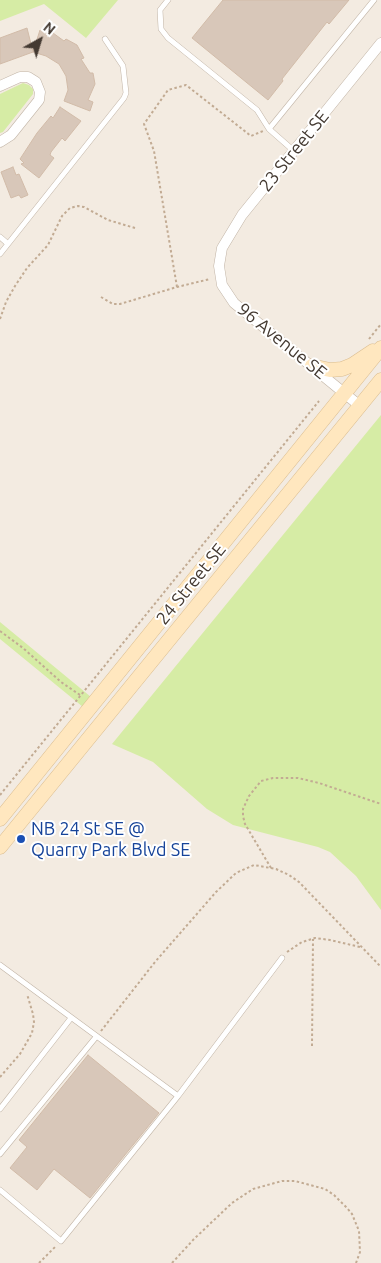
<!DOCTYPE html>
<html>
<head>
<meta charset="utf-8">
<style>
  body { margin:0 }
  #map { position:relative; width:381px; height:1263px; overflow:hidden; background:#f3ebe1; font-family:Ubuntu,sans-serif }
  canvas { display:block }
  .north { position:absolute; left:15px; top:15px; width:50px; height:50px; -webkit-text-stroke:4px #fff; paint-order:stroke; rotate:39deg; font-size:14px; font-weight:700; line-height:20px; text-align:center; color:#443a32 }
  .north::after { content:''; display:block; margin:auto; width:18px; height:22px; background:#443a32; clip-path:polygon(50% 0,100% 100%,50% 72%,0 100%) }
</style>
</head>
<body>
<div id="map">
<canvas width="381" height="1263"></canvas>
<div class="north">N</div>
</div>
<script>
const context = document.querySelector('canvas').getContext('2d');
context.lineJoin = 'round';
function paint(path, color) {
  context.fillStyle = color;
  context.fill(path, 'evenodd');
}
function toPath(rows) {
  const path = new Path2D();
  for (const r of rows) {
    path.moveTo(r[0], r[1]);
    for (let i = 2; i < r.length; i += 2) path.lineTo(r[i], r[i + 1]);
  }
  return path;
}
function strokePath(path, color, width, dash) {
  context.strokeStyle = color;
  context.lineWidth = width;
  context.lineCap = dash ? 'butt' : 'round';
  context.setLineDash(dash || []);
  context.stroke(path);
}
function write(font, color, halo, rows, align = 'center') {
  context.font = font + ' Ubuntu,sans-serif';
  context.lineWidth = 4;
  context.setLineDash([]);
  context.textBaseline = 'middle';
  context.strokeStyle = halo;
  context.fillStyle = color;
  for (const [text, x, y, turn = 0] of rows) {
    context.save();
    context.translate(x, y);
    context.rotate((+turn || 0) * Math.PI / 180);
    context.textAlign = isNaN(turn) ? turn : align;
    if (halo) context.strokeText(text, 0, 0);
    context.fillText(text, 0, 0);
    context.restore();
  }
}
paint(toPath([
  [0,0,118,0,86,38,44,4,0,21],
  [23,83,29,85,33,89,33,94,3,132,0,133,0,94],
  [381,415,381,910,356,876,330,852,318,847,233,825,207,809,153,762,112,744],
  [0,622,91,697,83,707,0,639]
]), '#d6eca5');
const building = toPath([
  [223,0,349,0,329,24,327,22,282,79,283,81,268,100,192,38,223,0],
  [45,26,54,29,53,33,64,41,66,39,77,45,84,58,81,59,90,73,93,73,95,84,88,100,93,102,90,111,64,101,68,90,66,76,59,64,46,56,33,52,0,64,0,38,27,28,33,52,40,30,43,31,45,26],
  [60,107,81,121,65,141,62,138,51,152,50,155,54,158,39,178,21,164,24,163,20,159,37,133,51,116,53,118,60,107],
  [13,167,16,175,19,174,28,195,21,198,19,195,11,198,1,172,13,167],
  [88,1055,159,1113,90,1198,54,1169,37,1190,10,1168,27,1147,19,1140,88,1055]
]);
paint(building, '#d8c7b9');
strokePath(building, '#d1bba8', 1);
const lane = toPath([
  [168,0,160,10,161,29,168,38,257,110,269,129,294,151],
  [269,129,374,0],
  [0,237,7,243],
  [0,254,124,98,126,93,123,66,105,39],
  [0,965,178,1096],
  [0,1109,71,1018],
  [0,1154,96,1037],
  [0,1190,61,1241,178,1096,282,958]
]);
const street = toPath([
  [0,86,20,77,28,77,36,82,40,92,39,100,11,135,0,142],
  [360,406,234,303,222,285,219,266,222,248,242,215,381,43]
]);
const secondary = toPath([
  [312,366,330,370,342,369,352,365,373,351],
  [0,819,381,348],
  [0,847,381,380]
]);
strokePath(lane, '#c1b4a6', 6);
strokePath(street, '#c1b4a6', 11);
strokePath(secondary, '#dabc8e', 15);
strokePath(toPath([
  [177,287,154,151,144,124,168,90,186,85,251,136,263,131],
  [101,297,113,304,120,304,177,287,210,279],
  [0,319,6,302,15,286,27,268,48,245,62,216,70,208,78,206,84,207,108,220,135,228],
  [369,339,381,324],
  [0,631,23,648,61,682,80,695],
  [0,795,319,401],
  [271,868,245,824,243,816,243,809,249,796,261,781,273,778,298,778,319,783,381,804],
  [287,952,302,942,315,938,330,940,360,947],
  [101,1031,155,962,216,892,236,873,254,865,276,869,289,875,299,882,381,967],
  [312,1046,313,939],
  [0,1077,20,1054,32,1033,34,1022,33,1014,27,994],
  [39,1263,56,1246],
  [172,1263,194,1239,232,1203,253,1189,282,1181,295,1181,325,1189,334,1195,347,1208,352,1214,359,1231,360,1252,356,1263]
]), '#c2ab93', 2, [2.5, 2.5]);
strokePath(lane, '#fff', 5);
strokePath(street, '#fff', 10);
strokePath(secondary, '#ffe7bf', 14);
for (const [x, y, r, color] of [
  [21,839,5,"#1a4fb4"]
]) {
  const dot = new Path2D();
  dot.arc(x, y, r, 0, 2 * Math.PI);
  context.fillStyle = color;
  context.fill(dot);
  strokePath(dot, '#fff', 2);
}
write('18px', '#443a32', '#fff', [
  ["23 Street SE",294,151,-51],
  ["96 Avenue SE",282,341,39],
  ["24 Street SE",191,584,-51]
]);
write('18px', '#164399', '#fff', [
  ["NB 24 St SE @",31,829],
  ["Quarry Park Blvd SE",31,850]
], 'left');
</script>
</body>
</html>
